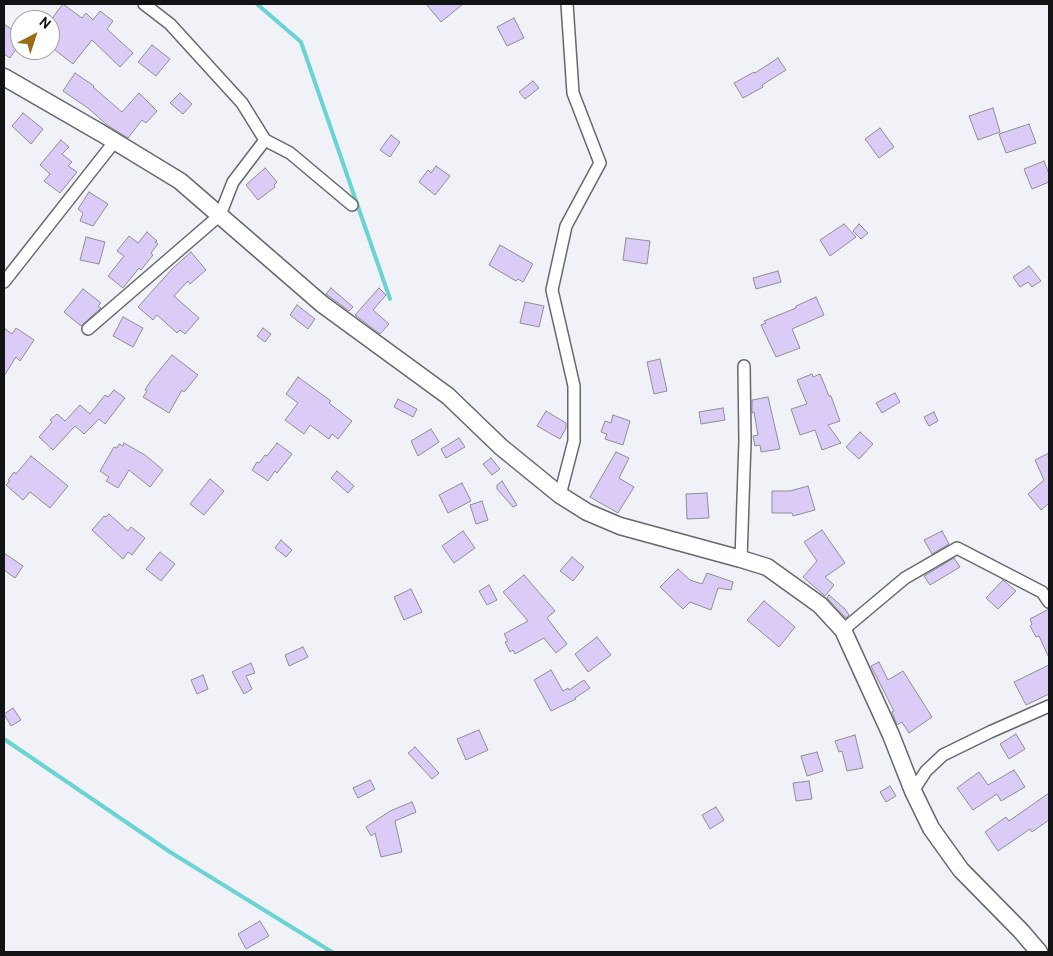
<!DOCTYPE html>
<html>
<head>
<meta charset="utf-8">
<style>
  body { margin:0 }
  #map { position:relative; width:1053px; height:956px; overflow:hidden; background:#f0f2f7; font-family:Overpass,sans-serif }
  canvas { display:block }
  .frame { position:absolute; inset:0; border:5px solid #121315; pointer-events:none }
  .north { position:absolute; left:10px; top:10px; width:50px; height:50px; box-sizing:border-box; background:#fff; border:1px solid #a0a1a1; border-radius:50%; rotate:40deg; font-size:14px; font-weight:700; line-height:20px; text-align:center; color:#121315 }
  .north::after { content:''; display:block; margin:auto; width:18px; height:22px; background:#976d19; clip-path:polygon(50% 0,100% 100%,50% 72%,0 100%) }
</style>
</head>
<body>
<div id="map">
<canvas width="1053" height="956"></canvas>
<div class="frame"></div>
<div class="north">N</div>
</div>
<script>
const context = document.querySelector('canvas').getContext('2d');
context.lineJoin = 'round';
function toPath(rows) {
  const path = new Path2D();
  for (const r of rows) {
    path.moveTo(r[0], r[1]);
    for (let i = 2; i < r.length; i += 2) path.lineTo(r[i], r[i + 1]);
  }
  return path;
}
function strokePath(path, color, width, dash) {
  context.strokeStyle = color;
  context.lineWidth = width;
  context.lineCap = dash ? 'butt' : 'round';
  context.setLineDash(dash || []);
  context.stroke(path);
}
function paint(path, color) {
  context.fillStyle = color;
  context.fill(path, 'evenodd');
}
strokePath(toPath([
  [257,4,301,42,390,299],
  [4,739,170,852,332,952]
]), '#6ad4d4', 4);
const building = toPath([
  [63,4,82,18,86,13,93,20,100,11,113,21,107,29,133,53,120,67,92,40,73,64,50,46,50,21,63,4],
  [426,4,463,4,441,22,426,4],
  [514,18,524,38,507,46,497,27,514,18],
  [4,24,20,35,20,43,10,58,4,54,4,24],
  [152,45,170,59,156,76,138,62,152,45],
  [778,58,786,70,762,85,763,87,743,98,734,83,754,72,755,73,778,58],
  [75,73,94,86,93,87,122,112,139,93,157,111,146,123,142,120,128,138,107,125,88,108,63,91,75,73],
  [533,81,539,88,525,99,519,92,533,81],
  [180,93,192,104,183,114,170,103,180,93],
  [993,108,1000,132,978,140,969,116,993,108],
  [23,113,43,129,31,144,12,126,23,113],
  [1029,124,1036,143,1006,153,999,134,1029,124],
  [880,128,894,147,879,158,865,139,880,128],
  [391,135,400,142,390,157,380,150,391,135],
  [61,140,69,147,62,154,72,162,68,166,77,172,60,193,44,181,50,174,40,165,61,140],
  [1044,161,1049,174,1049,182,1032,189,1024,169,1044,161],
  [436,166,450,176,435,195,419,182,428,170,431,173,436,166],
  [265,168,277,182,274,185,275,187,258,200,246,185,265,168],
  [89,192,108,204,93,226,80,221,83,213,78,209,89,192],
  [844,224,856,237,830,256,820,240,844,224],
  [859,224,868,233,861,239,853,231,859,224],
  [147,232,157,241,155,242,158,244,151,253,153,255,141,270,139,268,123,288,108,276,124,256,117,251,129,236,138,243,147,232],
  [86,237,105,242,99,264,80,260,86,237],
  [626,238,650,241,647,264,623,260,626,238],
  [500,245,533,264,523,282,518,279,516,281,489,265,500,245],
  [191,252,206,270,190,284,188,281,174,296,199,318,185,334,180,330,177,333,157,315,153,320,138,307,172,269,191,252],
  [1029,266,1041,281,1032,287,1028,282,1020,287,1013,277,1029,266],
  [778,271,781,282,756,289,753,278,778,271],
  [331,288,353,307,349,311,326,294,331,288],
  [379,288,386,295,373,310,389,324,380,334,355,315,379,288],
  [83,289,101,303,98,306,101,308,81,326,64,312,83,289],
  [816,297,824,315,792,329,800,348,776,357,761,325,766,323,764,321,796,308,796,306,816,297],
  [525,302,544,306,539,327,520,323,525,302],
  [297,305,315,319,308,329,290,315,297,305],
  [123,317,143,328,133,347,113,336,123,317],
  [4,328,12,334,16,328,34,340,20,361,16,357,4,376,4,328],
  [263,328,271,334,265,342,257,336,263,328],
  [172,355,198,375,184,392,182,390,169,413,143,397,147,391,145,390,150,382,172,355],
  [660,359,667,391,654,394,647,362,660,359],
  [812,374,813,377,820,374,829,396,831,396,840,421,828,425,841,443,822,450,815,430,800,435,791,409,807,404,797,380,812,374],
  [298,377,331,401,329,403,352,421,338,439,332,434,329,439,310,425,304,434,285,420,298,403,286,394,298,377],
  [114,390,125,398,105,424,99,419,84,434,75,426,53,450,39,437,52,422,50,420,57,414,65,421,80,405,90,414,105,395,108,397,114,390],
  [895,393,900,402,882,413,876,403,895,393],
  [768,397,780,449,761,452,760,445,755,446,753,436,758,435,754,412,752,413,752,400,768,397],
  [398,399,417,409,413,417,394,407,398,399],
  [723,408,725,420,701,424,699,412,723,408],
  [546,411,566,423,566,428,560,439,537,426,546,411],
  [934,412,938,421,929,426,924,417,934,412],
  [613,415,630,421,623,445,605,439,607,434,601,432,605,421,611,423,613,415],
  [431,429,439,442,418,456,411,441,431,429],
  [860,432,873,444,859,459,846,447,860,432],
  [459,438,465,447,446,458,441,449,459,438],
  [124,443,145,455,163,470,150,487,129,470,118,488,106,481,109,477,100,471,114,447,117,448,119,444,123,446,124,443],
  [277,443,292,454,277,473,275,471,268,481,252,470,257,462,259,463,265,455,267,456,277,443],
  [616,452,629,458,619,478,634,487,618,513,590,497,616,452],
  [1049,453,1049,503,1041,510,1028,494,1044,480,1035,460,1049,453],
  [31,456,68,486,50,508,30,492,23,500,6,485,10,481,8,480,14,472,16,474,31,456],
  [491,458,500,469,492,475,483,464,491,458],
  [337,471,354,486,348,493,331,478,337,471],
  [210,479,224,491,204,515,190,504,210,479],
  [502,481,517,505,513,507,497,489,497,485,502,481],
  [462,483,471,501,448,513,439,495,462,483],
  [808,486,815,510,793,516,792,513,772,513,772,491,790,491,808,486],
  [707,493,709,518,687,519,686,494,707,493],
  [482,501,488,520,476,524,470,505,482,501],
  [109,514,128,531,131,527,145,538,132,555,128,552,123,559,92,530,104,516,106,517,109,514],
  [822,530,845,563,825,577,834,585,825,596,803,577,817,561,804,542,822,530],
  [463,531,475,548,454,563,442,546,463,531],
  [942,531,949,544,932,554,924,540,942,531],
  [281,540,292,550,286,557,275,548,281,540],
  [160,552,175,564,161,581,146,569,160,552],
  [4,553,23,566,15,578,4,570,4,553],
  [572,557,584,567,573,581,560,571,572,557],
  [954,558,960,567,930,585,924,576,954,558],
  [678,569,690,580,702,584,707,573,733,582,731,590,718,588,711,610,690,602,683,609,660,587,678,569],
  [524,575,555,611,547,618,567,644,556,653,544,638,515,654,513,650,510,652,505,642,508,641,504,634,528,621,503,592,524,575],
  [1003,580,1016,591,998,609,986,598,1003,580],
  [489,585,497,600,487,605,479,591,489,585],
  [411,589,422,612,404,620,394,597,411,589],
  [829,595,845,609,849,615,846,618,827,598,829,595],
  [764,601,795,627,779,647,747,620,764,601],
  [1049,609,1049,658,1039,636,1036,637,1030,626,1032,624,1030,619,1049,609],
  [597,637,611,655,588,672,575,654,597,637],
  [303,647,308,657,289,666,285,655,303,647],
  [879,662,888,680,903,671,932,717,909,733,902,722,897,725,892,712,894,711,871,666,879,662],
  [251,663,255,673,246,676,252,689,244,694,232,672,251,663],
  [1049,665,1049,694,1026,705,1014,682,1049,665],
  [551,670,563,691,568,688,569,690,584,680,590,688,575,698,576,699,551,711,534,680,551,670],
  [203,675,208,689,197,694,191,680,203,675],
  [13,708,21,720,11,726,4,714,13,708],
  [479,730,488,750,466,760,457,739,479,730],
  [1016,734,1025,749,1009,759,1000,744,1016,734],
  [855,735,863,768,847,771,842,751,839,752,835,741,855,735],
  [415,747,439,773,432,779,408,753,415,747],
  [817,752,823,771,807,776,801,756,817,752],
  [1014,770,1025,787,1001,801,997,794,973,810,957,788,979,772,988,785,1014,770],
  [370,780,375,789,358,798,353,788,370,780],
  [809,781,812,799,796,801,793,783,809,781],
  [890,786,896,796,886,802,880,792,890,786],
  [1049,793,1049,820,1032,832,1030,829,998,851,985,832,1006,817,1009,821,1049,793],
  [412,802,416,812,395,821,402,852,381,857,375,833,371,836,366,827,390,811,412,802],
  [716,807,724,820,710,829,702,815,716,807],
  [260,921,269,936,246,949,238,934,260,921]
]);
paint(building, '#daccf6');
strokePath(building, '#8f8e93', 1);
const street = toPath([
  [144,4,170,24,242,103,265,140],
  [4,282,115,141],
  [88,329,220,215,233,182,265,140,290,153,352,205],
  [560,495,574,441,574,386,552,290,566,226,600,163,573,93,567,4],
  [741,559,745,441,744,366],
  [843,630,905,578,957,548,1042,592,1049,602],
  [913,791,926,771,943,755,990,732,1049,706]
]);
const secondary = toPath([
  [4,77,101,133,180,181,322,304,448,396,501,447,560,495,587,512,620,526,741,559,767,567,820,605,843,630,891,735,913,791,931,828,961,870,1021,931,1039,952]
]);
strokePath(street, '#66686d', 14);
strokePath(secondary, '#66686d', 19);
strokePath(street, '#fff', 11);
strokePath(secondary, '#fff', 16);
</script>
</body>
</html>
